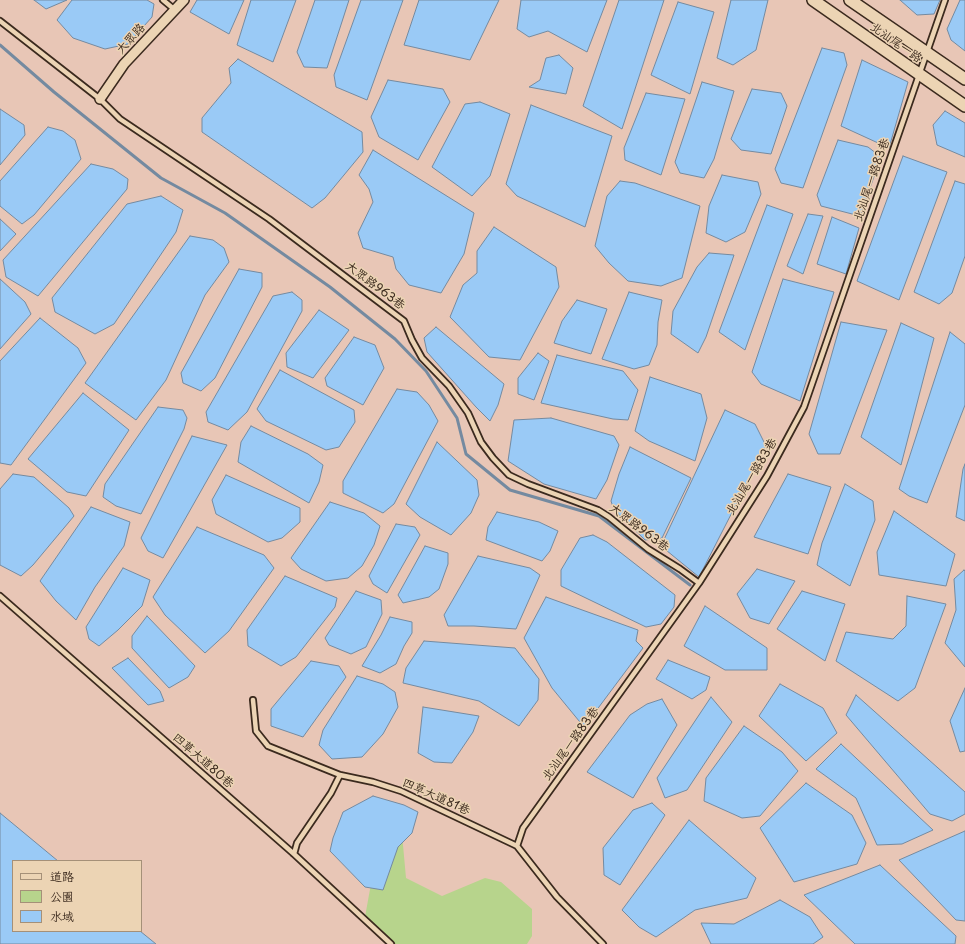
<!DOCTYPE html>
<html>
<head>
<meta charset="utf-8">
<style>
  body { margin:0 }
  #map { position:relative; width:965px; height:944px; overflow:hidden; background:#e8c6b6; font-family:"Playpen Sans","LXGW WenKai TC",sans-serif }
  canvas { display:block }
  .legend { position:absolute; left:12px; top:860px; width:130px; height:72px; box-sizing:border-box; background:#ecd4b4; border:1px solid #a59078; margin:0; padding:5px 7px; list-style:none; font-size:12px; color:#3b2a1e }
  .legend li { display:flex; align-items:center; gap:8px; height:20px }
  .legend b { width:20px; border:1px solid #a59078 }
</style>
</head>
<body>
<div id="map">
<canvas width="965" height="944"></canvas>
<ul class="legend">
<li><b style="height:5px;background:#ecd4b4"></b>道路</li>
<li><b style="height:11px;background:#b7d48c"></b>公園</li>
<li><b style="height:11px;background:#9acaf6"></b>水域</li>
</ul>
</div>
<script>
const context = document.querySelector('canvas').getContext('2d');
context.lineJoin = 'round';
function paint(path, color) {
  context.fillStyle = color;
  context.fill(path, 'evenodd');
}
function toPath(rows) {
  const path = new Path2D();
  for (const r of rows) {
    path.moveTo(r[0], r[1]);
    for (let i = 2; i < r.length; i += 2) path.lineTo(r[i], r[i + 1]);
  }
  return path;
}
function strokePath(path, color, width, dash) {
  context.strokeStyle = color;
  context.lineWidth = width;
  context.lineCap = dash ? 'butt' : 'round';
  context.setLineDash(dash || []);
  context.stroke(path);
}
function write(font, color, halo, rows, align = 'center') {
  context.font = font + ' "Playpen Sans","LXGW WenKai TC",sans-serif';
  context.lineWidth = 3;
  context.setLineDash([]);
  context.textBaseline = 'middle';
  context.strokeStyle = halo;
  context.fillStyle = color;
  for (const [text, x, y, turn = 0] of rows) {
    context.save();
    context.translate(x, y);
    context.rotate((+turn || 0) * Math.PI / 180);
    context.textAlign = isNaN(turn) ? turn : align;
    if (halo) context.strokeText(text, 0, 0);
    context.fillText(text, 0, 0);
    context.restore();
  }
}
paint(toPath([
  [402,834,406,878,442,896,485,878,501,882,532,909,532,936,527,944,388,944,365,917,376,856]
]), '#b7d48c');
const water = toPath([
  [34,0,67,0,46,9,34,0],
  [72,0,147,0,154,4,152,17,128,44,105,49,73,38,57,20,72,0],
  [197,0,244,0,229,34,190,12,197,0],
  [251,0,296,0,273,62,237,45,251,0],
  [315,0,349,0,327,68,304,67,297,52,315,0],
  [361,0,403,0,367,100,336,87,334,75,361,0],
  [419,0,499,0,470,60,404,45,419,0],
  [521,0,607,0,587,52,548,31,529,37,517,29,521,0],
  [619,0,664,0,622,129,583,106,619,0],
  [731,0,768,0,756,50,733,65,717,58,731,0],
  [900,0,940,0,934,14,917,15,900,0],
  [960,0,965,0,965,51,951,40,947,29,960,0],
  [678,2,714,12,690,94,651,75,678,2],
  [822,48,844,53,847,65,803,188,781,183,775,169,822,48],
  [559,55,573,68,566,94,529,87,540,80,546,58,559,55],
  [238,59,362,132,363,152,325,198,312,208,202,132,202,118,231,83,229,68,238,59],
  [862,60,908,82,889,148,841,126,862,60],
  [388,80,443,89,450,102,418,160,379,137,371,117,388,80],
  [702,82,734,91,714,159,704,178,680,173,675,162,702,82],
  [752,89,781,93,787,106,771,154,741,150,731,139,752,89],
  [646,93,685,99,661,175,625,160,624,148,646,93],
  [480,102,510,114,490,176,472,196,432,167,465,104,480,102],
  [531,105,612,136,585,227,517,196,506,184,531,105],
  [0,109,24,125,25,135,0,165,0,109],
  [945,111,965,123,965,157,937,145,933,125,945,111],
  [48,127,63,131,75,140,81,159,34,215,22,224,0,206,0,181,48,127],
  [838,140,868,147,881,157,860,216,821,206,817,195,838,140],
  [373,150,474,213,464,254,441,293,409,285,396,269,393,257,363,248,358,233,373,202,369,189,359,175,373,150],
  [903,156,947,172,899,300,857,281,903,156],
  [91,164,113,169,128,179,127,189,38,296,6,277,3,260,91,164],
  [722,175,758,182,761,194,745,232,726,242,706,233,709,206,722,175],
  [620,181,635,183,700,206,682,278,661,286,628,281,609,263,595,246,607,196,620,181],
  [955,181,965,184,965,256,952,293,939,304,914,292,955,181],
  [161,196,183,210,176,232,114,324,95,334,55,312,52,298,127,204,161,196],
  [767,205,793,214,745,350,719,332,767,205],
  [808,214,823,216,803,274,787,266,808,214],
  [832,217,859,228,846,274,817,264,832,217],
  [0,219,16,234,0,251,0,219],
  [494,227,556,267,559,287,520,360,489,357,450,317,463,285,477,273,477,251,494,227],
  [190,236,213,240,224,248,229,262,205,295,166,380,136,420,85,383,190,236],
  [709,253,734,255,706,337,698,353,671,334,673,311,697,267,709,253],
  [239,269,262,273,262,287,215,378,201,391,183,383,181,373,239,269],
  [0,279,25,302,31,314,0,349,0,279],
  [783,279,834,292,800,401,761,384,752,372,783,279],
  [292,292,302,300,302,311,247,412,228,430,208,422,206,412,273,296,292,292],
  [629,292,662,300,658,322,657,345,649,365,634,369,602,359,629,292],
  [577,300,607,309,591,354,554,343,562,321,577,300],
  [319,310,349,330,313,378,287,367,286,353,319,310],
  [40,318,78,348,86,363,11,465,0,463,0,361,40,318],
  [841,322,887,330,840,454,818,454,809,434,841,322],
  [901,323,934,338,901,465,861,437,901,323],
  [436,327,504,384,498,405,490,421,476,407,427,352,424,338,436,327],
  [950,332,965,344,965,405,927,503,909,496,899,489,950,332],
  [354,337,375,345,384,368,363,405,327,386,325,378,354,337],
  [538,353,549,361,534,400,518,394,518,378,538,353],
  [557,355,623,371,638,390,628,420,613,419,541,403,557,355],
  [280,370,354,410,355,422,339,447,326,450,266,421,257,409,280,370],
  [650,377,701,394,707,418,695,461,649,441,635,431,650,377],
  [397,389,417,392,429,405,438,421,394,504,383,513,343,493,343,481,397,389],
  [83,393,129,430,86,496,67,492,28,459,83,393],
  [158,407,183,410,187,418,184,429,141,514,116,506,103,497,105,484,158,407],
  [725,410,755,424,766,446,699,577,661,546,725,410],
  [551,418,614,436,619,445,607,480,596,499,544,484,508,461,514,420,551,418],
  [251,426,308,454,323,465,319,482,309,503,238,462,241,442,251,426],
  [192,436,227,445,163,558,148,551,141,538,192,436],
  [437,442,477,480,479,495,471,513,451,535,420,517,406,504,437,442],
  [630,447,691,478,662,538,645,540,614,510,611,501,619,474,630,447],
  [965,464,965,521,956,517,963,469,965,464],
  [13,474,34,477,69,508,74,516,33,565,21,576,0,565,0,489,13,474],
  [788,474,831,487,808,554,754,537,788,474],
  [226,475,300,508,300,522,282,538,268,542,216,514,212,500,226,475],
  [845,484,873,501,875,520,850,586,817,565,822,543,845,484],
  [330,502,364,513,380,526,374,545,362,566,348,578,326,581,301,569,291,558,330,502],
  [91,507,130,522,124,546,95,587,76,620,56,601,40,581,91,507],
  [894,511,955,554,946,586,879,575,877,552,894,511],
  [497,512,539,522,558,531,550,551,542,561,486,540,488,527,497,512],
  [396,524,415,527,420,535,387,593,373,584,369,576,396,524],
  [197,527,264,555,274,568,229,631,205,653,165,615,153,597,197,527],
  [593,535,607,542,675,595,674,607,661,624,646,627,561,586,561,570,580,538,593,535],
  [425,546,448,553,448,564,439,589,429,597,403,603,398,595,425,546],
  [478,556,530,568,540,575,516,629,474,626,448,626,444,615,478,556],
  [123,568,150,580,142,606,118,630,99,646,89,639,86,627,123,568],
  [757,569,795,581,769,624,750,618,737,594,757,569],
  [964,570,965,571,965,667,945,643,956,610,954,579,964,570],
  [285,576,337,598,335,607,296,657,281,666,248,646,247,630,285,576],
  [356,591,381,600,382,614,366,647,351,654,329,645,325,638,356,591],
  [802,591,845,604,825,661,777,629,802,591],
  [907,596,946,604,915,688,898,701,836,661,846,632,893,639,906,626,907,596],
  [546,597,638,630,636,641,643,648,584,727,552,688,524,638,546,597],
  [705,606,767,648,767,670,725,670,684,646,705,606],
  [147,616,195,666,188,677,169,688,132,648,132,636,147,616],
  [390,617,412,622,412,633,404,646,396,664,380,673,362,666,381,635,390,617],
  [424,641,515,648,539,679,538,700,519,726,479,701,403,683,406,668,424,641],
  [128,658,160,691,164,701,148,705,112,668,128,658],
  [668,660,710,677,706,690,692,699,656,679,668,660],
  [311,661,339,666,346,677,303,737,271,726,271,709,311,661],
  [357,676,383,684,395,692,398,707,383,734,362,757,332,759,319,745,323,730,357,676],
  [780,684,823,708,837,733,806,761,759,716,780,684],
  [965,688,965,751,960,752,950,721,965,688],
  [856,695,965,792,965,814,952,821,930,814,846,715,856,695],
  [711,697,732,722,687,790,665,798,657,778,711,697],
  [662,699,677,725,633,798,587,772,630,715,647,704,662,699],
  [423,707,479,716,473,732,452,763,434,762,418,753,423,707],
  [744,726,782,752,798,771,760,816,742,818,704,801,706,778,744,726],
  [841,744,933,830,902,844,877,845,856,798,816,769,841,744],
  [806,783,852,815,866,843,857,864,794,882,760,828,806,783],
  [373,796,404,805,418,812,412,833,398,847,383,890,365,887,330,851,333,838,343,812,373,796],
  [652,803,665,815,620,885,604,875,603,848,633,810,652,803],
  [0,813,58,861,13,861,13,931,140,931,156,944,0,944,0,813],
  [689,820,756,878,747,898,695,910,656,937,639,927,622,910,689,820],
  [965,831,965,921,956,920,899,860,965,831],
  [880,865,956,936,955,944,855,944,804,895,880,865],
  [780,900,810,917,823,937,813,944,711,944,701,923,734,924,780,900]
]);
paint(water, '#9acaf6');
strokePath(water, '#748aa0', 1);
strokePath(toPath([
  [0,45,54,92,161,178,225,213,330,287,395,339,426,371,457,418,466,454,510,490,599,516,690,585]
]), '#748aa0', 3);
const service = toPath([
  [163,0,175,10],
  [0,21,100,99,120,119,269,219,404,321,412,340,422,358,449,386,468,413,481,442,493,458,509,475,528,484,598,510,609,517,648,549,680,569,699,583],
  [0,596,294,854,391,944],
  [253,700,256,731,268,746,340,775,373,782,401,791,517,846,557,897,603,944],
  [517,846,523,828,699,583,767,476,804,407,945,0],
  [294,854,297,843,331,793,340,775]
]);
const minor = toPath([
  [100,99,124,64,184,0]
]);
const tertiary = toPath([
  [813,0,965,106],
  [850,0,965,79]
]);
strokePath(service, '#3b2a1e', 8);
strokePath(minor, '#3b2a1e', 12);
strokePath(tertiary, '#3b2a1e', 14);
strokePath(service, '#ecd4b4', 4.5);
strokePath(minor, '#ecd4b4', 9);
strokePath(tertiary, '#ecd4b4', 11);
write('12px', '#3b2a1e', '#ecd4b4', [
  ["大眾路",131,39,-47],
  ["北汕尾一路",896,43,35],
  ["北汕尾一路83巷",872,180,-71],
  ["大眾路963巷",375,286,37],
  ["北汕尾一路83巷",752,477,-59],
  ["大眾路963巷",639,528,37],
  ["北汕尾一路83巷",571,744,-54],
  ["四草大道80巷",203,761,41],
  ["四草大道81巷",436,797,24]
]);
</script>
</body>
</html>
